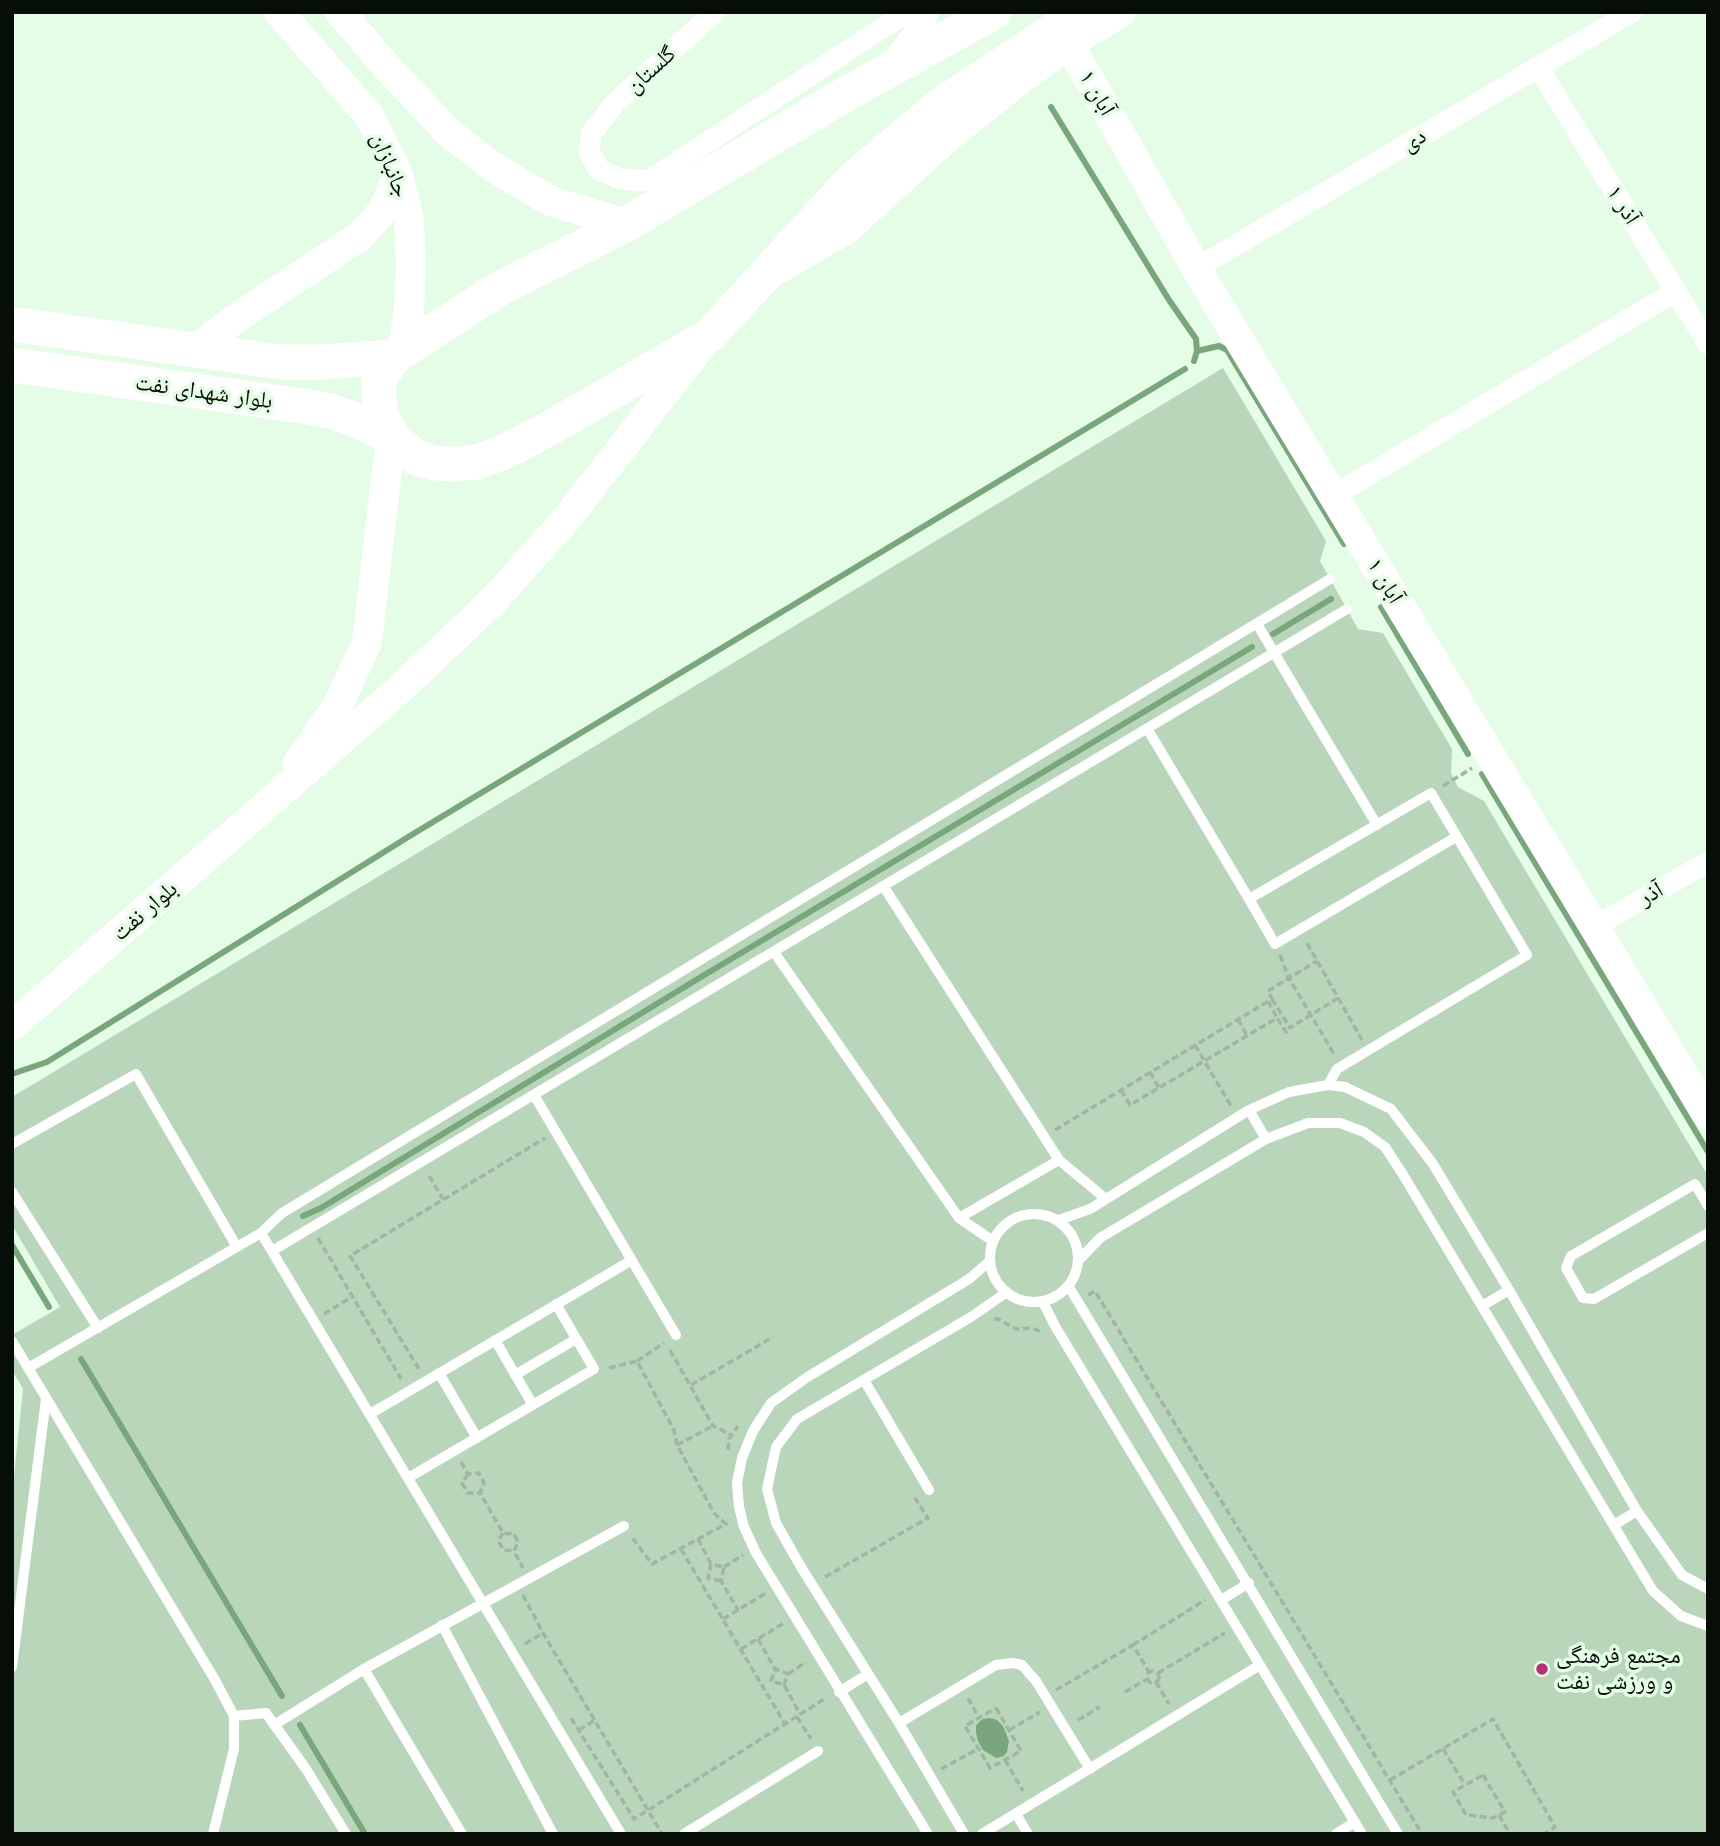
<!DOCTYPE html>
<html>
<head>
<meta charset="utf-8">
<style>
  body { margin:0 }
  #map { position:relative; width:1720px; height:1846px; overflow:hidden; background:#e5fce6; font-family:Inter,sans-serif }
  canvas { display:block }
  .frame { position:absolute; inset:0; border:14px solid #070e07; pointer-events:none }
</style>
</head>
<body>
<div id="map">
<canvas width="1720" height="1846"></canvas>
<div class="frame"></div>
</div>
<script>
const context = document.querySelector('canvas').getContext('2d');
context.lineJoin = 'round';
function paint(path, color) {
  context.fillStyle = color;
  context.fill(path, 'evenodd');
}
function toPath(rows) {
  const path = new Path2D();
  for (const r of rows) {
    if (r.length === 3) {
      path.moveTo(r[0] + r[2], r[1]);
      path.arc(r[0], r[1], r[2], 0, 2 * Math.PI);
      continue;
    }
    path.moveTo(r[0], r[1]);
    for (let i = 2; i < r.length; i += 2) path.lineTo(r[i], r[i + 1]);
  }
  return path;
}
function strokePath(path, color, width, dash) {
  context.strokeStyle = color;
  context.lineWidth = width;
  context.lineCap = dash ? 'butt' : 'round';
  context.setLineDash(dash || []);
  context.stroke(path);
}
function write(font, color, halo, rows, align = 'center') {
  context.font = font + ' Inter,"Noto Naskh Arabic",sans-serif';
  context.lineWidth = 7;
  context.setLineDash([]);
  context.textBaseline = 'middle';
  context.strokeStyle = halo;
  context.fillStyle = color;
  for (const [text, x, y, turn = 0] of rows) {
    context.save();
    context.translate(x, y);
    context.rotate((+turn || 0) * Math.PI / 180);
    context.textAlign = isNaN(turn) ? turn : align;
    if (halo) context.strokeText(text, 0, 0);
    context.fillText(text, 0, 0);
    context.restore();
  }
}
paint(toPath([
  [1223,368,1326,541,1320,561,1358,629,1383,633,1452,749,1451,773,1458,787,1484,801,1708,1176,1708,1834,12,1834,12,1496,23,1389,12,1370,12,1335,60,1307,12,1225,12,1097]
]), '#b9d6ba');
paint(toPath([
  [990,1718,997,1720,1003,1726,1009,1741,1007,1752,1004,1756,996,1758,983,1750,978,1741,976,1732,976,1726,979,1722,983,1719]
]), '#79a67c');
strokePath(toPath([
  [1051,107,1169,300,1196,339,1197,351,1194,361],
  [1197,351,1219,346,1227,350,1344,544],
  [1381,607,1468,754],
  [1273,634,1331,599],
  [1482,774,1708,1152],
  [12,1074,47,1062,413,834,1185,369],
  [303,1216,321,1208,696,980,1252,647],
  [12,1245,49,1307],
  [81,1359,282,1696],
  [300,1725,365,1834]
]), '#79a67c', 6);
strokePath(toPath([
  [1443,786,1472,768],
  [1307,943,1362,1040],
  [1280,955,1289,978,1335,1056],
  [1272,999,1290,1028,1338,998],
  [1268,1001,1277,1018],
  [1238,1019,1247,1036],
  [1195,1045,1231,1106],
  [1150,1072,1159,1088],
  [1121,1090,1130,1105,1277,1018,1286,1032,1290,1028],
  [1055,1130,1272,999,1268,991,1317,961],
  [429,1176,443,1199],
  [318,1238,401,1379],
  [1088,1295,1095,1291,1422,1834],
  [324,1314,352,1297],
  [994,1319,998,1319,1016,1329,1032,1328,1042,1332],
  [670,1350,713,1426,732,1435],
  [637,1361,664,1343],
  [609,1368,637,1361,674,1430,677,1445,714,1513,726,1524,652,1564,631,1536],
  [419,1369,350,1256,545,1138],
  [691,1385,773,1337],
  [677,1445,713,1426],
  [728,1450,729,1439,738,1426],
  [461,1462,468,1474,479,1473,484,1483,480,1493,503,1533,514,1534,518,1542,514,1551,523,1568],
  [468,1474,462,1483,468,1493,480,1493],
  [503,1533,498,1541,504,1550,514,1551],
  [698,1539,711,1564],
  [681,1549,785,1724],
  [724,1567,743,1555],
  [825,1577,928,1518,915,1498],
  [721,1581,708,1578,711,1564,724,1567,721,1581,738,1610],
  [523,1595,543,1633,662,1834],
  [723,1619,766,1593],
  [758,1639,775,1669],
  [525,1644,543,1633],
  [1133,1645,1205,1600],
  [741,1649,784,1623],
  [1153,1677,6],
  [1158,1673,1225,1633],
  [788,1674,806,1662],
  [1156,1682,1169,1704],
  [784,1685,788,1674,775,1669,771,1681,784,1685,800,1714],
  [1056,1690,1133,1645,1149,1672],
  [1125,1692,1147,1679],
  [968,1698,979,1718],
  [996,1708,1021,1751,990,1768,965,1726,996,1708],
  [797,1717,811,1739],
  [571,1718,634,1819,826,1698],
  [1078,1720,1100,1707],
  [579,1730,595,1720],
  [1009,1730,1040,1712],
  [1443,1749,1465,1785],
  [1005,1760,1023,1791],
  [941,1769,978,1749],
  [1483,1775,1505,1812,1493,1818,1466,1815,1453,1792,1483,1775],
  [1390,1780,1493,1719,1555,1827,1544,1834],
  [1499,1815,1510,1834]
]), '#a2b4a3', 3.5, [7, 3.5]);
strokePath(toPath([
  [1257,624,1377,825],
  [1148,730,1249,899],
  [884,887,1059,1160,1106,1199],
  [774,952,959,1218,993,1241],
  [1328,1085,1337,1069,1527,955,1431,793,1249,899,1275,944,1456,837],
  [534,1095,676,1335],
  [1249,1110,1266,1139],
  [12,1144,136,1074,237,1247],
  [12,1192,98,1328],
  [1708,1206,1695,1184,1571,1256,1566,1268,1583,1298,1594,1299,1708,1233],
  [1034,1258,44],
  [959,1218,1059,1160],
  [1059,1220,1090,1209,1249,1110,1289,1092,1328,1085,1345,1087,1391,1109,1433,1164,1509,1290,1637,1511,1682,1575,1708,1589],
  [261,1233,621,1834],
  [272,1251,1347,609],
  [1080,1259,1100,1238,1266,1139,1308,1123,1340,1123,1364,1132,1385,1147,1402,1173,1653,1591,1681,1616,1708,1626],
  [1069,1287,1398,1834],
  [1043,1302,1055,1326,1362,1834],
  [1482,1306,1509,1290],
  [495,1340,533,1405],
  [12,1341,215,1680,234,1716,234,1749,213,1834],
  [28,1368,261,1233,282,1213,1330,579],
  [439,1373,477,1438],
  [515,1375,576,1339],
  [864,1380,929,1490],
  [370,1414,632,1260],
  [408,1478,594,1369,556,1304],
  [1614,1525,1637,1511],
  [1221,1600,1249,1583],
  [442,1625,553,1834],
  [12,1667,46,1399],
  [364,1669,462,1834],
  [839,1692,868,1674],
  [234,1716,266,1713,306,1769,346,1834],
  [899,1723,996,1665,1013,1663,1022,1665,1036,1681,1090,1769],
  [274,1725,364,1669,624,1526],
  [1016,1814,1028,1834],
  [684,1834,818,1751],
  [928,1834,756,1553,744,1527,739,1507,737,1483,742,1458,753,1431,771,1403,806,1378,969,1279,990,1261],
  [964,1834,899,1723,801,1567,776,1523,767,1489,776,1447,797,1419,971,1317,1007,1292],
  [982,1834,1260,1665],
  [1336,1834,1355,1822]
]), '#fff', 10);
strokePath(toPath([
  [715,12,616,102,591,134,589,153,600,170,620,179,648,181,907,12],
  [1538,67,1708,344],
  [1197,268,1632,12],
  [1333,496,1676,291],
  [1594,927,1708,862]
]), '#fff', 21);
strokePath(toPath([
  [279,12,370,117,398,175,409,220,411,267,409,310,402,352],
  [340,12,386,66,448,132,493,167,550,201,627,224],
  [1069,44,1203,280,1708,1115],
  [894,66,918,35,923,12],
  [780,268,845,230,948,137,1017,82,1069,44,1121,12],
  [195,350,235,319,360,236,381,213,390,196,398,175],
  [298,763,338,705,367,642,391,436],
  [12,1026,401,688,493,601,568,517,704,342]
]), '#fff', 30);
strokePath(toPath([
  [994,12,846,94,627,224,497,290,394,357,379,380,379,408,391,436,416,458,435,463,455,464,476,462,497,455,528,440,578,412,710,335,853,179,938,107,1081,12],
  [12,324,280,362,320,362,394,357],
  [12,365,303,406,330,411,348,417,391,436]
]), '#fff', 35);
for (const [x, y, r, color] of [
  [1542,1669,7,"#b53279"]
]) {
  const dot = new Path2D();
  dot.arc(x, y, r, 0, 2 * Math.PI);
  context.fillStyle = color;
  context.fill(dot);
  strokePath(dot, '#e5fce6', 2.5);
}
write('23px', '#070e07', '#e5fce6', [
  ["گلستان",651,70,-42],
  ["آبان ۱",1097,93,60],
  ["دی",1414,140,-31],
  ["جانبازان",390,165,68],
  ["آذر ۱",1623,205,58],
  ["بلوار شهدای نفت",204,392,8],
  ["آبان ۱",1385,581,59],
  ["آذر",1651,894,-30],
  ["بلوار نفت",145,911,-41]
]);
write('23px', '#070e07', '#e5fce6', [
  ["مجتمع فرهنگى",1556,1656],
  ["و ورزشى نفت",1556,1682]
], 'left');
</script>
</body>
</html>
